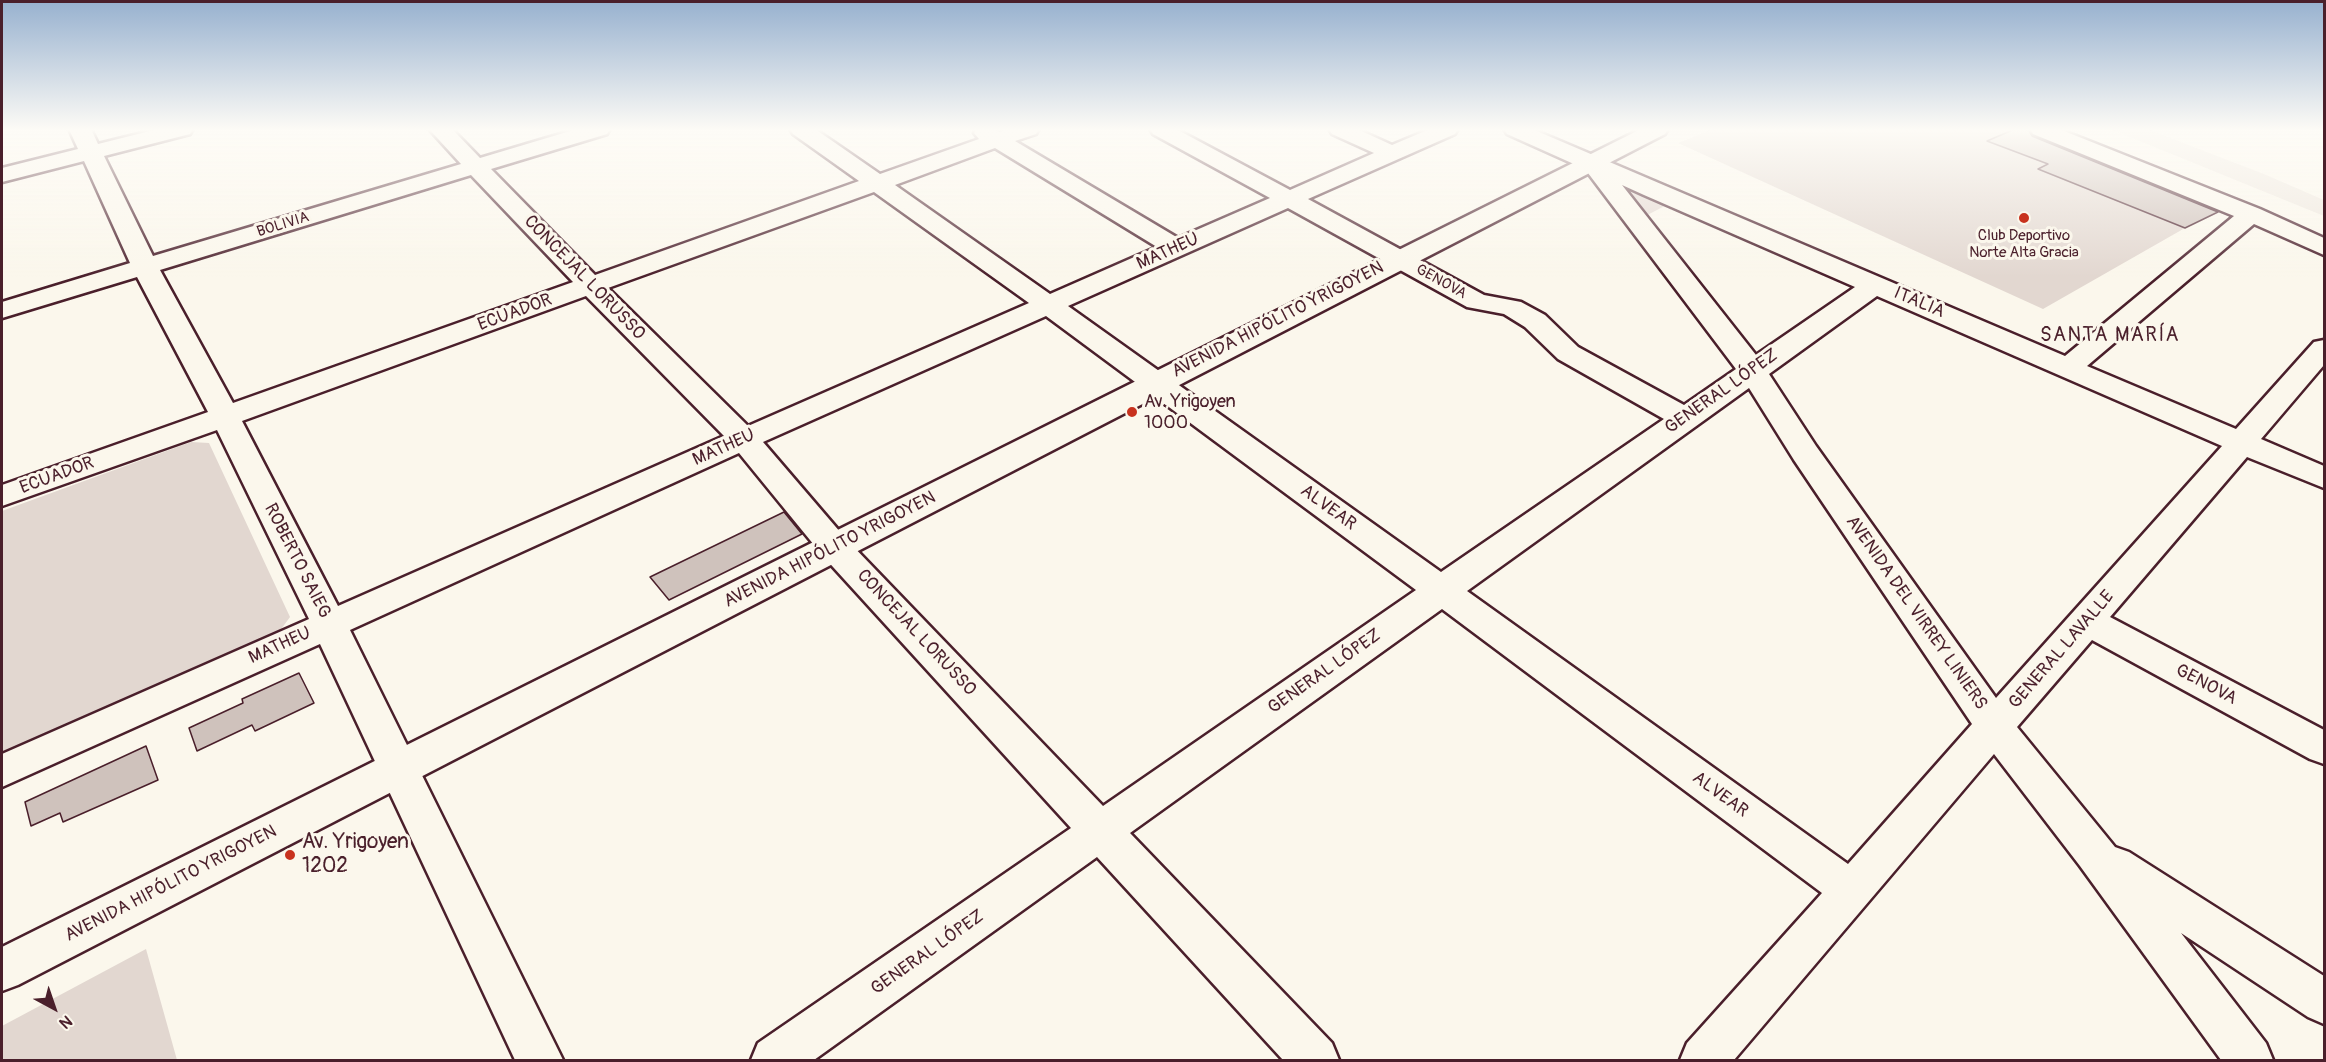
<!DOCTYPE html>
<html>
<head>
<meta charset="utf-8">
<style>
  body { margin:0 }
  #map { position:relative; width:2326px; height:1062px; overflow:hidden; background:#fbf7ec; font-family:Pangolin,sans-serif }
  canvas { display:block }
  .frame { position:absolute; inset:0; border:3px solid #4a1f2b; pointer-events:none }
  .north { position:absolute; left:24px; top:978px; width:60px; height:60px; -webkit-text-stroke:4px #fbf7ec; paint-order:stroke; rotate:140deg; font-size:16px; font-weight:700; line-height:24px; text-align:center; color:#4a1f2b }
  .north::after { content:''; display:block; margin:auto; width:21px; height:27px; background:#4a1f2b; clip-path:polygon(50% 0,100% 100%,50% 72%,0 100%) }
</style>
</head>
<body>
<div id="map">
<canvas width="2326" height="1062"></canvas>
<div class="frame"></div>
<div class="north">N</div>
</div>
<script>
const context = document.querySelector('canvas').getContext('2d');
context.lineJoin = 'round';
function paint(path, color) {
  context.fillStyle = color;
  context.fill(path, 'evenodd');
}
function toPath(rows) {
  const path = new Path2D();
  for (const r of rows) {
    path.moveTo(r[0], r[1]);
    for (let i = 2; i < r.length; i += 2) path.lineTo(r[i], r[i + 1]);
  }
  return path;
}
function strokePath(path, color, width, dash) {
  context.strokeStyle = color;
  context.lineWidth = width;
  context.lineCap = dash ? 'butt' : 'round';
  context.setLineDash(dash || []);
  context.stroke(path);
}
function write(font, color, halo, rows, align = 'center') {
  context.font = font + ' Pangolin,sans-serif';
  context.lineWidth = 6;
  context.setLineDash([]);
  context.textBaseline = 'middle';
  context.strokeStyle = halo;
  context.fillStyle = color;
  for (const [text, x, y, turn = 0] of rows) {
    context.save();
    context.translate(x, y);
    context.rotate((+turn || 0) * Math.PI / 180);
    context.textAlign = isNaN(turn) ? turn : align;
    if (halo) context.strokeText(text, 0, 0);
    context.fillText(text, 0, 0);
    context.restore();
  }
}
paint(toPath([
  [2110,129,2147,129,2264,174,2324,200,2324,216]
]), '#eee7de');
paint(toPath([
  [1713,129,2031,129,2224,209,2185,228,2043,309,1678,143],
  [1602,167,1676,200,1636,221],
  [191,442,209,443,290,617,279,632,2,755,2,511],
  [146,949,177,1060,2,1060,2,1026]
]), '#e2d7d0');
const building = toPath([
  [2015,129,2028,129,2032,136,2218,212,2185,228,2038,169,2048,164,1987,141,2015,129],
  [784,512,802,534,669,600,650,577,784,512],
  [299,673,314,703,255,731,252,725,197,751,189,728,243,703,242,699,299,673],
  [146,746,158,780,63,822,60,813,31,826,25,802,146,746]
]);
paint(building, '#cfc2bc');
strokePath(building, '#4a1f2b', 1.5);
const minor = toPath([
  [69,129,91,129,98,144,158,129,193,129,190,134,104,156,153,256,461,164,429,129,452,129,480,158,577,129,610,129,607,134,491,169,595,275,859,181,793,134,790,129,815,129,880,174,979,139,974,133,977,129,993,129,999,132,1009,129,1039,129,1036,134,1015,141,1178,238,1270,198,1153,134,1150,129,1176,129,1290,190,1374,153,1332,134,1329,129,1357,129,1392,145,1430,129,1458,129,1455,134,1308,199,1484,295,1521,302,1545,315,1578,347,1684,405,1736,369,1585,169,1507,134,1504,129,1532,129,2065,356,2234,216,2033,134,2030,129,2059,129,2260,209,2324,238,2324,255,2254,224,2087,366,2236,429,2314,342,2324,340,2324,365,2261,439,2324,466,2324,488,2247,457,2110,617,2324,730,2324,764,2310,759,2092,640,2017,727,2115,847,2129,852,2324,976,2324,1024,2308,1017,2181,933,2266,1043,2273,1060,2221,1060,2080,866,1994,754,1734,1060,1680,1060,1687,1043,1822,893,1442,609,1130,833,1332,1043,1339,1060,1283,1060,1097,857,814,1060,751,1060,758,1043,1071,828,823,556,739,453,350,630,563,1060,515,1060,320,644,2,787,2,754,309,619,217,430,2,506,2,485,208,412,137,277,2,318,2,302,130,263,84,161,2,182,2,168,78,149,69,129],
  [995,148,1157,247,1050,294,895,185,995,148],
  [471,175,573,282,233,403,160,270,471,175],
  [1622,185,1644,195,1855,287,1756,355,1622,185],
  [874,192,1029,303,748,426,608,288,874,192],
  [1288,208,1467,307,1504,314,1525,327,1558,359,1664,419,1441,572,1068,306,1288,208],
  [586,296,724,436,338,606,242,421,586,296],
  [1877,296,2222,446,1996,698,1816,446,1769,374,1877,296],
  [1046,316,1416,590,1103,806,847,540,763,442,1046,316],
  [1749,388,1794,460,1972,724,1848,864,1467,591,1749,388]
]);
const major = toPath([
  [1641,129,1668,129,1665,134,18,985,2,991,2,947,1641,129]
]);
strokePath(minor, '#4a1f2b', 5);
strokePath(major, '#4a1f2b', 5);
paint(minor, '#fbf7ec');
paint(major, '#fbf7ec');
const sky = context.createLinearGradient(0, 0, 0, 277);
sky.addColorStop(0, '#97b1cf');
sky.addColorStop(0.47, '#fdfbf6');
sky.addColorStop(1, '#fdfbf600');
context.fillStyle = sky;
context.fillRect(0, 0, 2326, 277);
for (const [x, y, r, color] of [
  [2024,218,6,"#c8321e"],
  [1132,412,6,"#c8321e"],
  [290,855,6,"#c8321e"]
]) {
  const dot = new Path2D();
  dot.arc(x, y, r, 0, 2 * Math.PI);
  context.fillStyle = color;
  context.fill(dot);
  strokePath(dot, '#fbf7ec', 2);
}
write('15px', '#4a1f2b', '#fbf7ec', [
  ["BOLIVIA",283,225,-17],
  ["GENOVA",1441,282,29]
]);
write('15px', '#4a1f2b', '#fbf7ec', [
  ["Club Deportivo",2024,236],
  ["Norte Alta Gracia",2024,253]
]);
write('18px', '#4a1f2b', '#fbf7ec', [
  ["MATHEU",1168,252,-24],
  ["CONCEJAL LORUSSO",584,278,46],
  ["ITALIA",1919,303,23],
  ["ECUADOR",515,313,-20],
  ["AVENIDA HIPÓLITO YRIGOYEN",1278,320,-27],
  ["GENERAL LÓPEZ",1722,392,-35],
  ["MATHEU",724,448,-24],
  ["ECUADOR",57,476,-20],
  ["ALVEAR",1328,508,36],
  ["AVENIDA HIPÓLITO YRIGOYEN",830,550,-27],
  ["ROBERTO SAIEG",297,561,63],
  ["AVENIDA DEL VIRREY LINIERS",1916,613,55],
  ["CONCEJAL LORUSSO",916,633,47],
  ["MATHEU",280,646,-24],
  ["GENERAL LAVALLE",2062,650,-49],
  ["GENERAL LÓPEZ",1325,672,-35],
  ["GENOVA",2206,685,28],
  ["ALVEAR",1720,795,36],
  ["AVENIDA HIPÓLITO YRIGOYEN",171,884,-27],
  ["GENERAL LÓPEZ",928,953,-35]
]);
write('18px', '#4a1f2b', '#fbf7ec', [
  ["Av. Yrigoyen",1144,402],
  ["1000",1144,423]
], 'left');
context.letterSpacing = '1.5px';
write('20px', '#4a1f2b', '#fbf7ec', [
  ["SANTA MARÍA",2110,336]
]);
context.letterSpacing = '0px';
write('21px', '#4a1f2b', '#fbf7ec', [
  ["Av. Yrigoyen",302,843],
  ["1202",302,867]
], 'left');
</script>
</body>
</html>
